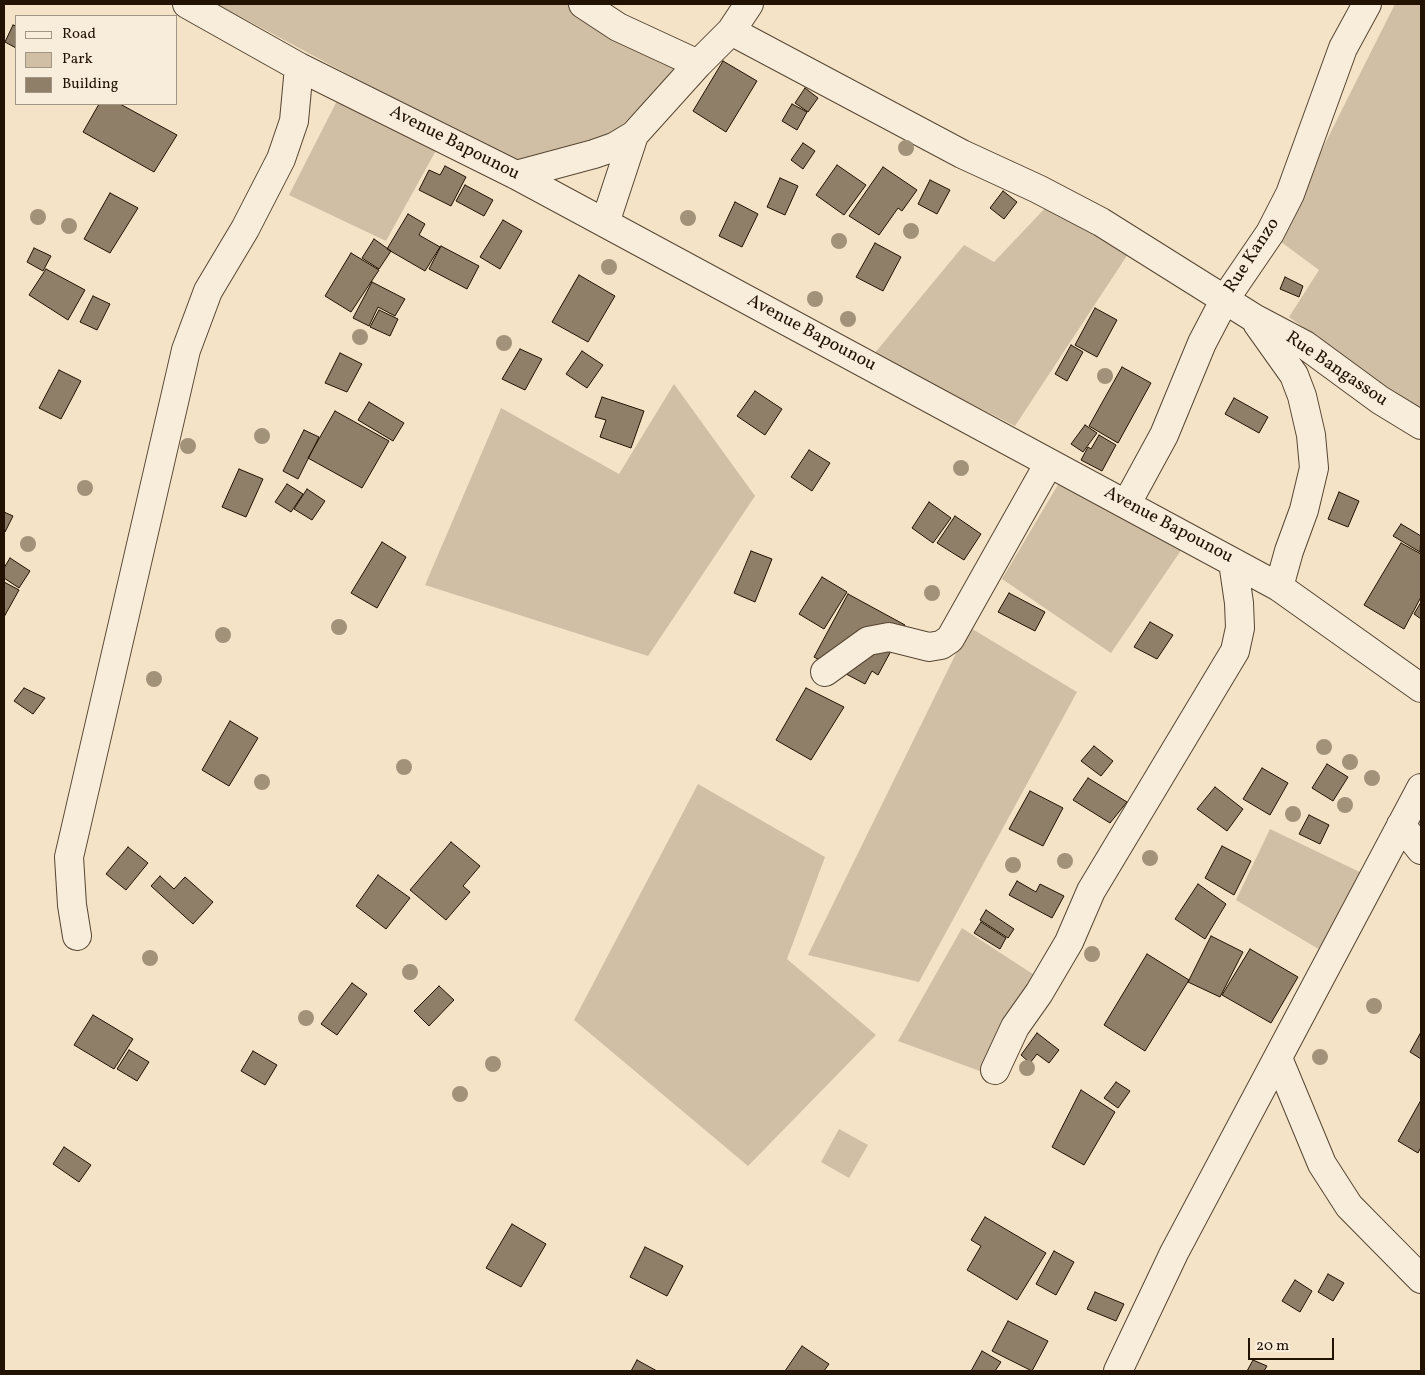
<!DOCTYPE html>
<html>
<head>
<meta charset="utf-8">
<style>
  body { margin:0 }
  #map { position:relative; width:1425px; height:1375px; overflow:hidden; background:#f4e3c6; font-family:Vollkorn,serif }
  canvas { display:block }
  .frame { position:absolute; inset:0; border:5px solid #221202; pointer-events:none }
  .legend { position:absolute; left:15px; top:15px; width:162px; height:90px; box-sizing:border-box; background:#f8edda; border:1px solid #a29584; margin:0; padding:6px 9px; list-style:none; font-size:15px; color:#221202 }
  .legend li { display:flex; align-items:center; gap:10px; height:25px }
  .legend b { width:25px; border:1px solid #a29584 }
  .scale { position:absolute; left:1248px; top:1338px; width:86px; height:22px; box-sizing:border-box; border:2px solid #221202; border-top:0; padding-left:6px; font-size:15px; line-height:18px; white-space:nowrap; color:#221202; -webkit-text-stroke:4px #f8edda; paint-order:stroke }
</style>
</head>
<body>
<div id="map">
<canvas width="1425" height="1375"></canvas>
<div class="frame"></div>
<ul class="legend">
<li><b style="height:6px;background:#f8edda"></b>Road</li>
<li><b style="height:14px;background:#d0bfa5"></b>Park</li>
<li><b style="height:14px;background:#8f7f68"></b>Building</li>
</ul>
<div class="scale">20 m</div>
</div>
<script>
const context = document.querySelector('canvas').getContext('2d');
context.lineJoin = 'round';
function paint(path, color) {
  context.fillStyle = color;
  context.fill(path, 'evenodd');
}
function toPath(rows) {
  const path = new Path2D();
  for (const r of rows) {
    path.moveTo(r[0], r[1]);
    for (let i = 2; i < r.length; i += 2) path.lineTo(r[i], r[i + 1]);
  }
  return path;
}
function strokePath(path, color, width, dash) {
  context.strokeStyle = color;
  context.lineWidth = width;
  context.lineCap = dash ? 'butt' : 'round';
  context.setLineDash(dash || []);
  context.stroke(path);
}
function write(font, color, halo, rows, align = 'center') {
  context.font = font + ' Vollkorn,serif';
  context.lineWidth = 4;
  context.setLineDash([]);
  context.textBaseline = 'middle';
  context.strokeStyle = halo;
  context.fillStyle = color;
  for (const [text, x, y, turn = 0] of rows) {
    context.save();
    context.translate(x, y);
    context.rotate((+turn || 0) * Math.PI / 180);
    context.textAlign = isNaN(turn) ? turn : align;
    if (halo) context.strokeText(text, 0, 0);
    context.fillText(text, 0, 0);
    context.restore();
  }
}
paint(toPath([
  [217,4,569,4,680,67,606,141,517,165],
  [1395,4,1421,4,1421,412,1289,317,1319,270,1277,239],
  [341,93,439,145,386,241,289,195],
  [1049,204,1130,251,1015,426,874,354,964,245,994,262],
  [674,384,755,496,648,656,425,585,501,408,619,474],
  [1059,483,1186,543,1111,653,1002,579],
  [969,627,1077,692,919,982,808,955],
  [698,784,825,857,787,959,876,1035,748,1166,574,1020],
  [1270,829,1368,876,1327,954,1236,900],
  [962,928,1042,980,988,1074,898,1041],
  [839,1129,868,1145,849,1178,821,1162]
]), '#d0bfa5');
const building = toPath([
  [13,25,16,26,16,48,5,42,13,25],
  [723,61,757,81,726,132,693,111,723,61],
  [805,88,818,98,808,112,795,103,805,88],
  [99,104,120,104,177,135,154,172,83,132,99,104],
  [792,104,807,112,797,130,782,121,792,104],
  [803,143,815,151,803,169,791,160,803,143],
  [837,165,866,185,844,215,816,195,837,165],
  [445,166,466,177,451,206,419,190,429,170,440,175,445,166],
  [883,167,917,190,902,211,898,208,879,235,849,216,883,167],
  [780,178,798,186,785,215,767,207,780,178],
  [930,180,950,190,937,214,918,204,930,180],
  [465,185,493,200,484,216,456,201,465,185],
  [1003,191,1017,202,1004,219,990,208,1003,191],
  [110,193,138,208,110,253,84,239,110,193],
  [735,202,758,214,742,247,719,236,735,202],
  [408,214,425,224,419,235,440,247,425,271,387,249,408,214],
  [503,220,522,231,500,269,480,257,503,220],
  [374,239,391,251,379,269,362,258,374,239],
  [875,243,901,257,883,291,856,277,875,243],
  [441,246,479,266,467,289,429,269,441,246],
  [34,248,51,256,43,271,27,262,34,248],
  [351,253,379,270,351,312,325,296,351,253],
  [46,269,85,290,68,320,29,295,46,269],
  [579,275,615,296,588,342,552,322,579,275],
  [1285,277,1303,286,1299,297,1280,289,1285,277],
  [372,282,405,299,395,316,378,307,369,326,353,318,372,282],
  [93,296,110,304,97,330,80,322,93,296],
  [1095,308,1117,320,1097,357,1075,345,1095,308],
  [379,310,398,319,390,336,370,327,379,310],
  [1071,345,1083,352,1067,381,1055,374,1071,345],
  [520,349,542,359,525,390,502,379,520,349],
  [582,351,603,365,587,388,566,374,582,351],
  [340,353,362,364,347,392,325,383,340,353],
  [1122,367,1151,383,1118,443,1089,426,1122,367],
  [59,370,81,381,61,419,39,408,59,370],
  [755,391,782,409,765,435,737,416,755,391],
  [602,397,644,411,631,448,600,437,606,420,595,417,602,397],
  [1234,398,1268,417,1259,433,1225,414,1234,398],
  [369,402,404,423,393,441,358,420,369,402],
  [335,411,389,441,362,488,308,458,335,411],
  [1085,425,1097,433,1083,452,1071,444,1085,425],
  [304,430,319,437,298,479,283,471,304,430],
  [1099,435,1116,445,1102,471,1081,460,1088,447,1091,449,1099,435],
  [809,450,830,463,812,491,791,477,809,450],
  [239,469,263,479,246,517,222,507,239,469],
  [287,484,303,494,291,512,275,502,287,484],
  [307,489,325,501,312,520,294,509,307,489],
  [1339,492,1359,501,1348,527,1328,519,1339,492],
  [929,502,951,518,933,543,912,528,929,502],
  [4,512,13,516,5,532,4,532,4,512],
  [955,516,981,534,964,560,937,543,955,516],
  [1401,524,1421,536,1420,552,1393,536,1401,524],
  [382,542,406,557,377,608,351,593,382,542],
  [1401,543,1421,554,1421,597,1404,629,1364,605,1401,543],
  [751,551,772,559,755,602,734,593,751,551],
  [10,558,30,571,19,588,4,578,4,568,10,558],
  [822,577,847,592,824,629,799,614,822,577],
  [4,582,19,590,4,617,4,582],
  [1009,593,1045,612,1035,631,998,612,1009,593],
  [848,594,905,625,878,675,872,671,865,684,814,657,848,594],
  [1421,602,1421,619,1414,614,1421,602],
  [1150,622,1173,635,1157,659,1134,647,1150,622],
  [24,688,45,698,33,714,14,701,24,688],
  [806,688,844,707,811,760,776,740,806,688],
  [230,721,258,738,229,786,202,770,230,721],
  [1094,746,1113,761,1101,776,1081,761,1094,746],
  [1327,764,1348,777,1333,801,1312,788,1327,764],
  [1262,768,1288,783,1270,815,1243,799,1262,768],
  [1088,778,1127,802,1110,823,1073,800,1088,778],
  [1215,787,1243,809,1227,831,1197,809,1215,787],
  [1030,791,1063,808,1043,846,1009,829,1030,791],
  [1309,815,1329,825,1320,844,1299,834,1309,815],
  [451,842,480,866,463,886,470,892,446,920,410,890,451,842],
  [1222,846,1251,861,1234,895,1205,878,1222,846],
  [128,847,148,863,126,890,106,874,128,847],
  [378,875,410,898,386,929,356,906,378,875],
  [160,876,174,889,185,877,213,902,193,924,151,886,160,876],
  [1017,881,1036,892,1040,884,1064,896,1052,918,1009,895,1017,881],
  [1198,884,1226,904,1205,939,1175,919,1198,884],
  [986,910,1014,929,1008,938,980,920,986,910],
  [981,922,1006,938,1000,949,974,933,981,922],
  [1211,936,1243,952,1220,997,1188,982,1211,936],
  [1250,949,1298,977,1271,1023,1222,995,1250,949],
  [1147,954,1189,980,1145,1051,1104,1025,1147,954],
  [352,983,367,994,337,1035,321,1024,352,983],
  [439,986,454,1000,429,1026,414,1011,439,986],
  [93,1015,133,1039,114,1069,74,1045,93,1015],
  [1421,1032,1421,1059,1410,1052,1421,1032],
  [1037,1033,1059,1050,1049,1063,1037,1054,1030,1063,1021,1055,1037,1033],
  [129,1050,149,1062,137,1081,117,1069,129,1050],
  [253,1051,277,1065,265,1085,241,1071,253,1051],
  [1116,1082,1130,1091,1118,1108,1104,1098,1116,1082],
  [1081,1090,1115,1112,1084,1165,1052,1147,1081,1090],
  [1421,1100,1421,1147,1418,1153,1398,1141,1421,1100],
  [64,1147,91,1165,79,1182,53,1164,64,1147],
  [985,1217,1046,1253,1017,1300,967,1270,981,1246,971,1240,985,1217],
  [512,1224,546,1244,521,1287,486,1268,512,1224],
  [645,1247,683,1266,667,1296,630,1277,645,1247],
  [1054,1251,1074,1262,1056,1295,1036,1284,1054,1251],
  [1328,1274,1344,1283,1333,1301,1318,1292,1328,1274],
  [1295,1280,1312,1291,1300,1312,1282,1301,1295,1280],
  [1095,1292,1124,1304,1116,1321,1087,1309,1095,1292],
  [1008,1321,1048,1341,1032,1371,992,1351,1008,1321],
  [802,1346,829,1364,824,1371,785,1371,802,1346],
  [982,1351,1001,1362,995,1371,971,1371,982,1351],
  [637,1360,657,1371,631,1371,637,1360],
  [1253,1360,1267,1366,1264,1371,1247,1371,1253,1360]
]);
paint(building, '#8f7f68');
strokePath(building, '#221202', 1);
const street = toPath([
  [187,4,299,67,516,175,605,223,1279,587,1421,688],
  [583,4,618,27,698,64],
  [731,31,962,154,1038,189,1101,222,1254,318,1305,345,1380,400,1421,425],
  [516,175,594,154,614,147,634,135,698,64,731,31,749,4],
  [605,223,634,135],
  [1257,323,1294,375,1302,396,1311,435,1314,468,1304,510,1289,551,1279,587],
  [1127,503,1164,435,1202,343,1225,299,1270,233,1290,194,1343,48,1367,4],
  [825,672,868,641,889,637,929,647,941,645,950,639,1049,463],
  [1401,825,1421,850],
  [77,936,72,905,69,857,186,350,208,291,245,229,281,159,294,121,299,67],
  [1278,1058,1322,1164,1349,1206,1421,1279],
  [995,1070,1015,1027,1039,993,1069,942,1091,891,1235,651,1240,628,1239,603,1233,562],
  [1118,1371,1174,1253,1421,788]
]);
strokePath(street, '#564633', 30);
strokePath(street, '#f8edda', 28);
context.fillStyle = '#a2927a';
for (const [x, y] of [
  [906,148],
  [38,217],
  [688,218],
  [69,226],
  [911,231],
  [839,241],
  [609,267],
  [815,299],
  [848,319],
  [360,337],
  [504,343],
  [1105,376],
  [262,436],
  [188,446],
  [961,468],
  [85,488],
  [28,544],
  [932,593],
  [339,627],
  [223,635],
  [154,679],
  [1324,747],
  [1350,762],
  [404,767],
  [1372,778],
  [262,782],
  [1345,805],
  [1293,814],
  [1150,858],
  [1065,861],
  [1013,865],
  [1092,954],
  [150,958],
  [410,972],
  [1374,1006],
  [306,1018],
  [1320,1057],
  [493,1064],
  [1027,1068],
  [460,1094]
]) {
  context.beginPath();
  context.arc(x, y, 8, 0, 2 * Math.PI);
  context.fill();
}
write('18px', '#221202', '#f8edda', [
  ["Avenue Bapounou",454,144,27],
  ["Rue Kanzo",1253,256,-57],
  ["Avenue Bapounou",811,334,28],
  ["Rue Bangassou",1336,370,34],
  ["Avenue Bapounou",1168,526,28]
]);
</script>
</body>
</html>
